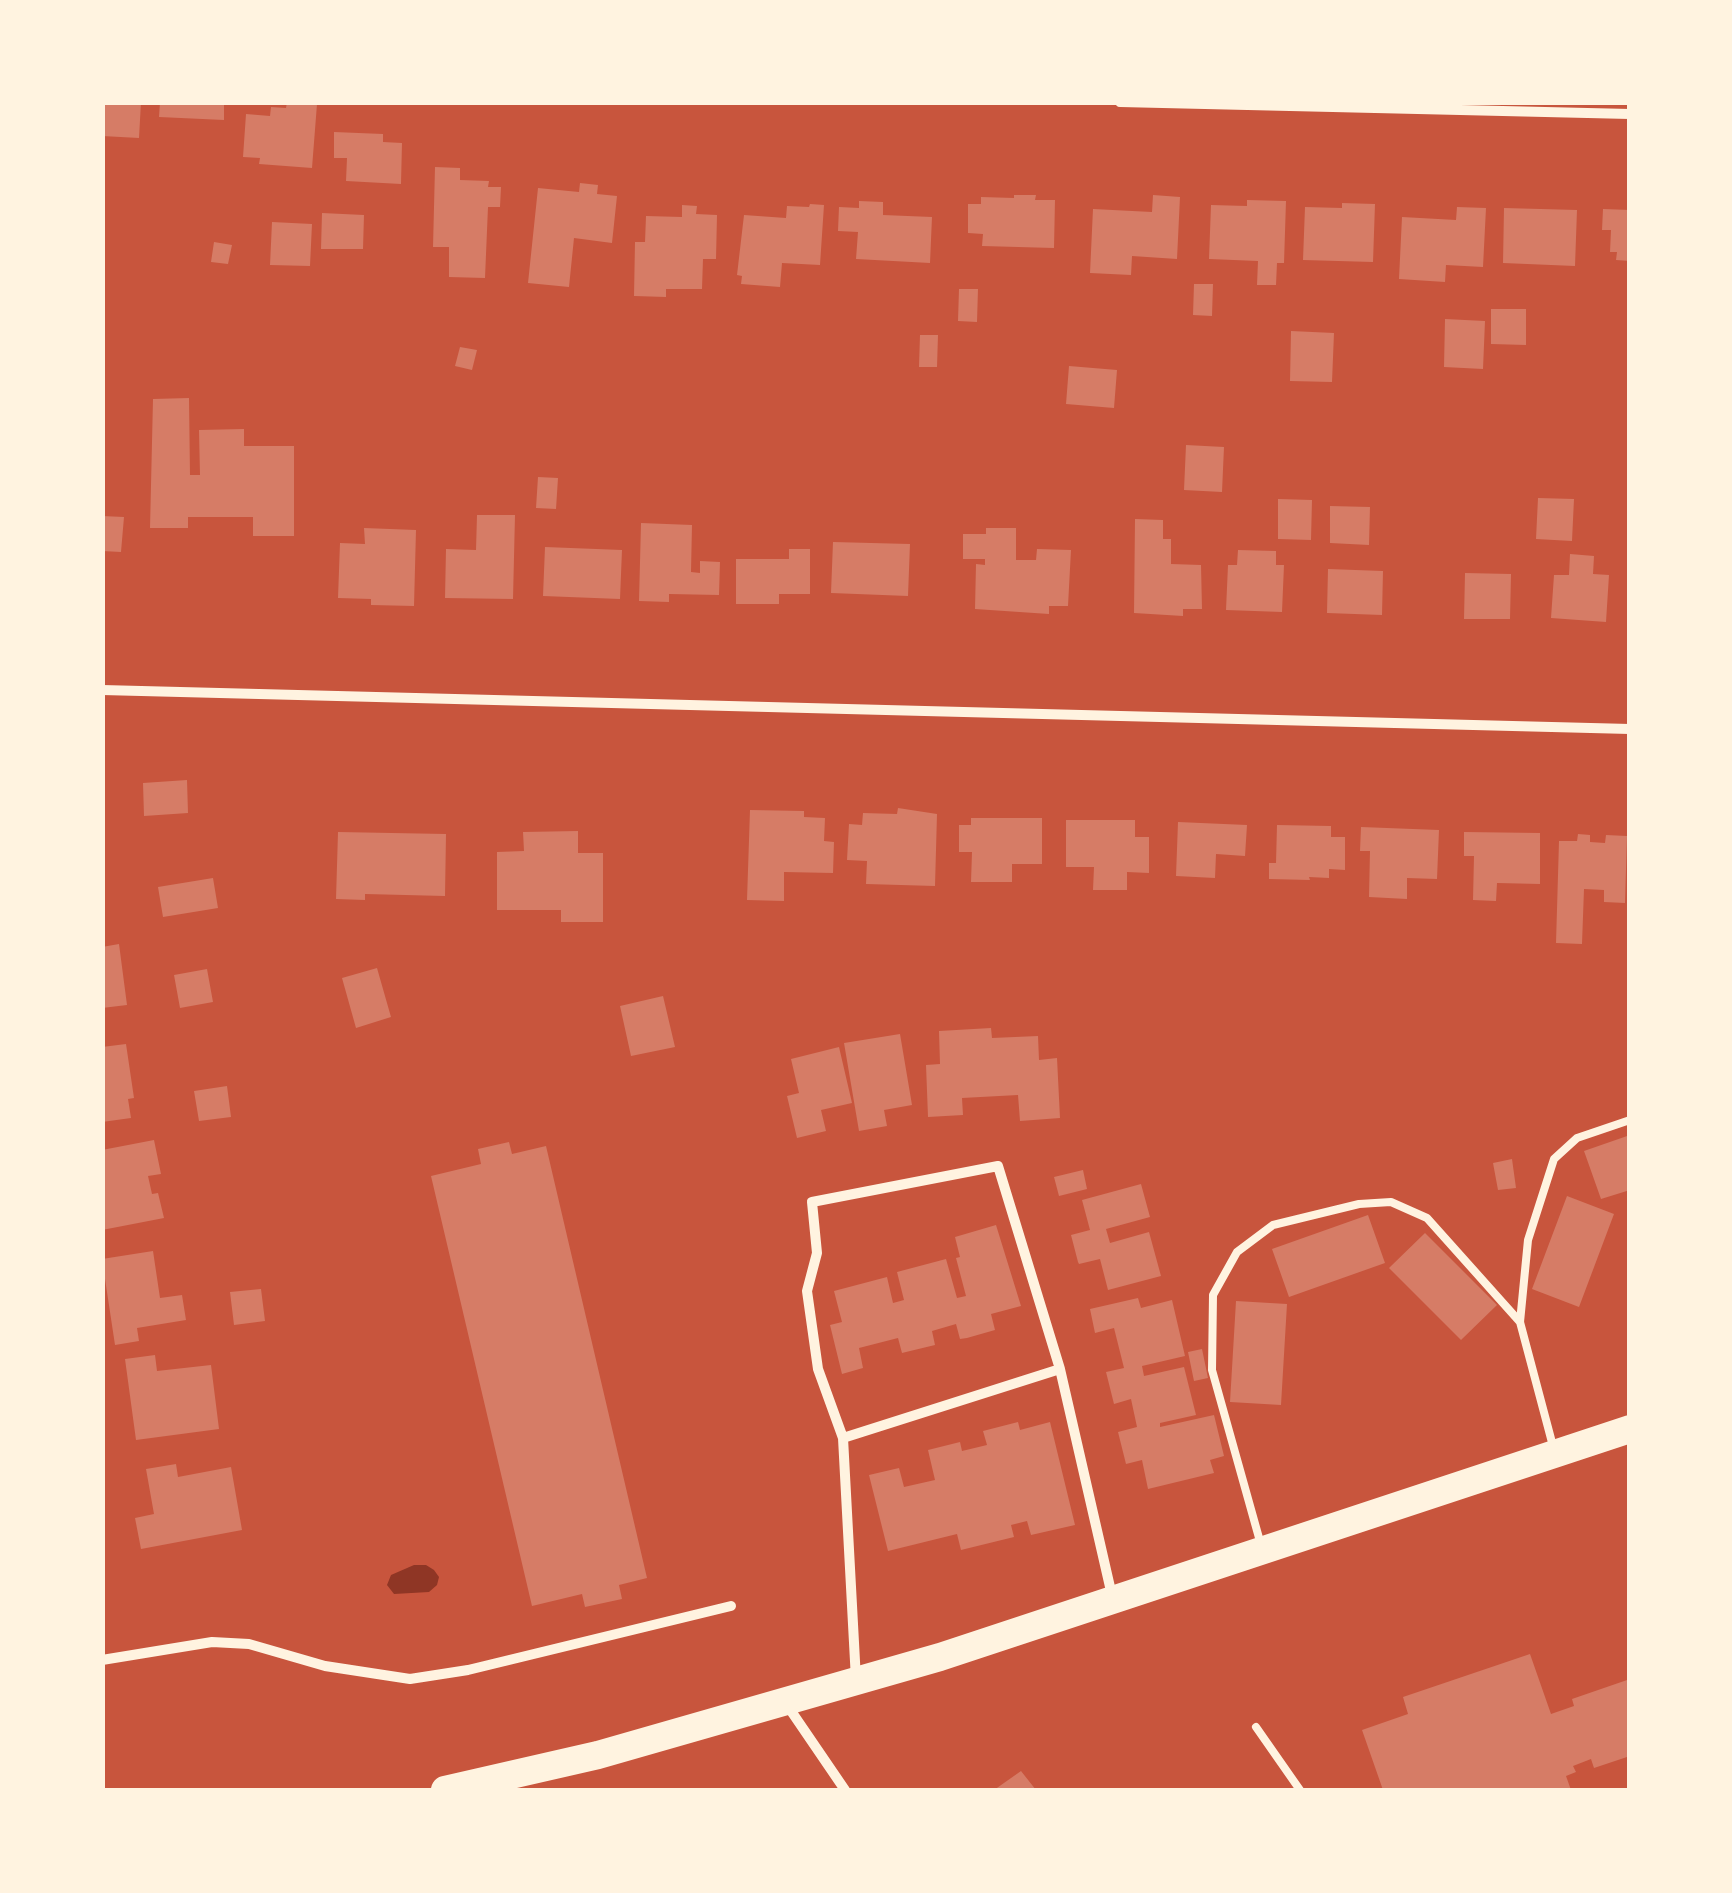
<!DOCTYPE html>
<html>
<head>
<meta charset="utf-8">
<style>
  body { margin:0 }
  #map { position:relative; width:1732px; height:1893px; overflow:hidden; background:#c8553d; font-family:Merriweather,serif }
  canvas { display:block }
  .frame { position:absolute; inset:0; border:105px solid #fff3e0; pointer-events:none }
</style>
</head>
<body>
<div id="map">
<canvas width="1732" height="1893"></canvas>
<div class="frame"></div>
</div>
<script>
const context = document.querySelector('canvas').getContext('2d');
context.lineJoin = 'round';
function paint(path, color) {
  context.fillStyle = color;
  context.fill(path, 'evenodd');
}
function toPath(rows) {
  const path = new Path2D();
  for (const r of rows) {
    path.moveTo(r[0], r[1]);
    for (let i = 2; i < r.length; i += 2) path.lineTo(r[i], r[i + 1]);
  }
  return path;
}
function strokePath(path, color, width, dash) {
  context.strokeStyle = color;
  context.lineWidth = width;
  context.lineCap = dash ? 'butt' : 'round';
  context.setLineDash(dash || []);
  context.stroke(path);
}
paint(toPath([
  [414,1565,426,1565,434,1570,439,1577,437,1585,429,1592,394,1594,387,1585,391,1575]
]), '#8f3625');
paint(toPath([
  [104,102,141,102,139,138,102,136],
  [160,102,224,102,224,120,159,117],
  [287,102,317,104,312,168,259,164,260,158,243,157,246,114,270,116,271,107,286,108],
  [334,132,383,134,383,142,402,143,401,184,346,181,347,158,334,158],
  [435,167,460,168,460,180,489,181,488,187,501,187,500,207,488,207,485,278,449,277,449,247,433,247],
  [580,183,598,185,597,194,617,196,612,243,574,238,569,287,528,283,538,188,579,192],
  [1014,195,1036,195,1035,200,1055,200,1054,248,982,246,983,234,968,233,968,204,981,204,981,197,1014,198],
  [1153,195,1180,197,1177,259,1132,256,1131,275,1090,273,1093,209,1152,212],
  [1247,200,1286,201,1284,263,1277,263,1276,285,1257,285,1258,261,1209,259,1211,205,1247,206],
  [859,201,883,202,883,215,932,217,930,263,856,259,858,232,838,231,839,207,859,208],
  [1342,203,1375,204,1373,262,1303,260,1305,207,1342,208],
  [810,204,824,205,820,265,782,263,780,287,741,284,742,276,737,275,744,215,786,218,787,206,809,207],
  [682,205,697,206,696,214,717,215,716,259,703,259,702,289,666,289,666,297,634,296,635,242,645,242,646,216,682,217],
  [1457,207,1486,208,1483,267,1446,265,1445,282,1399,279,1402,217,1456,220],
  [1504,208,1577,210,1575,266,1503,263],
  [1603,209,1630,210,1630,261,1616,260,1617,252,1610,252,1611,230,1602,230],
  [322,213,364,215,363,249,321,249],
  [272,222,312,224,310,266,270,265],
  [214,242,232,245,228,264,211,262],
  [1194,284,1213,284,1212,316,1193,315],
  [959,289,978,289,977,322,958,321],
  [1491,309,1526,309,1526,345,1491,344],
  [1445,319,1485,321,1483,369,1444,367],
  [1291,331,1334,333,1332,382,1290,381],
  [920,335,938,335,937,367,919,367],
  [460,347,477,350,472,370,455,366],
  [1069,366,1117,370,1114,408,1066,404],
  [189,398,190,475,200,475,199,430,244,429,244,446,294,446,294,536,253,536,253,517,188,517,188,528,150,528,153,399],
  [1186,445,1224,447,1222,492,1184,490],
  [538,477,558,478,556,509,536,508],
  [1538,498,1574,499,1572,541,1536,539],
  [1278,499,1312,500,1311,540,1278,539],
  [1330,506,1370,507,1369,545,1330,543],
  [477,515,515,515,513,599,445,598,446,549,476,550],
  [102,516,124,517,121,552,102,551],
  [1135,519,1163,520,1163,539,1171,539,1171,564,1201,565,1202,609,1183,609,1183,616,1134,613],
  [641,523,692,525,691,572,700,573,700,561,720,562,719,595,669,594,669,602,639,601],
  [364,528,416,530,414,606,371,605,371,599,338,598,340,543,365,544],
  [986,528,1016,528,1016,560,1036,560,1037,549,1071,550,1068,606,1049,606,1049,614,975,609,976,564,985,565,985,559,963,559,963,534,986,534],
  [833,542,910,544,908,596,831,593],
  [545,547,622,550,620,599,543,596],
  [789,549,810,549,810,594,779,594,779,604,736,604,736,559,789,559],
  [1238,550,1276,551,1276,565,1284,565,1282,612,1226,610,1228,565,1237,565],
  [1570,554,1594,556,1593,574,1609,575,1606,622,1551,618,1554,575,1569,575],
  [1328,569,1383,571,1382,615,1327,613],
  [1465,573,1511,574,1510,619,1464,619],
  [187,780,188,813,144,816,143,783],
  [898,808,937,814,935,886,866,884,867,861,847,860,849,824,862,825,863,813,897,814],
  [750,810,804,811,804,817,825,818,824,841,834,842,833,873,784,872,784,901,747,900],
  [971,818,1042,818,1042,864,1012,864,1012,882,971,882,972,852,959,852,959,825,971,825],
  [1066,820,1135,820,1135,837,1149,837,1149,873,1127,872,1127,890,1093,890,1094,867,1066,867],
  [1178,822,1247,825,1245,856,1216,854,1215,878,1176,876],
  [1277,825,1331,826,1331,837,1345,837,1345,870,1329,869,1329,878,1309,877,1310,880,1269,879,1269,863,1276,863],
  [1361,827,1439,830,1437,879,1407,878,1407,899,1369,897,1370,851,1360,851],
  [578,831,578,853,603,853,603,922,561,922,561,910,497,910,497,852,524,851,523,832],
  [338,832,446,834,445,896,365,894,365,900,336,899],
  [1464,832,1540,833,1540,884,1497,883,1496,901,1473,900,1474,856,1464,856],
  [1578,834,1590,835,1590,842,1605,843,1606,835,1627,836,1625,903,1604,902,1604,890,1584,889,1582,944,1556,943,1559,841,1577,841],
  [213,878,218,908,163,917,158,887],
  [119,944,127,1005,102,1008,102,947],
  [377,968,391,1017,356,1028,342,978],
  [207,969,213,1002,180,1008,174,975],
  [663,996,675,1047,631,1056,620,1006],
  [991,1028,992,1038,1038,1036,1039,1060,1057,1058,1060,1118,1020,1121,1018,1095,962,1098,963,1115,928,1117,926,1065,940,1064,939,1031],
  [900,1034,912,1105,884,1110,887,1126,859,1131,844,1043],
  [126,1044,134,1098,128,1099,131,1118,102,1122,102,1047],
  [839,1047,852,1103,821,1110,826,1131,797,1138,787,1096,799,1093,791,1059],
  [227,1086,231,1117,199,1121,194,1091],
  [1630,1135,1630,1190,1601,1199,1584,1151],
  [154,1140,161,1174,148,1176,152,1194,158,1193,164,1218,102,1230,102,1150],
  [509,1142,512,1154,546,1146,647,1578,619,1585,622,1599,585,1607,582,1594,532,1606,431,1176,481,1164,478,1149],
  [1512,1159,1516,1188,1498,1190,1493,1163],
  [1083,1170,1087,1189,1059,1196,1054,1177],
  [1141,1184,1150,1217,1106,1229,1110,1243,1149,1232,1161,1276,1108,1290,1100,1259,1079,1264,1078,1262,1071,1235,1090,1230,1082,1200],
  [1567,1196,1614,1214,1579,1307,1532,1289],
  [1368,1215,1385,1263,1289,1297,1272,1249],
  [996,1225,1021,1306,991,1314,995,1330,967,1338,960,1339,956,1324,932,1331,935,1345,906,1352,902,1353,898,1338,859,1348,863,1368,842,1374,830,1325,842,1322,834,1291,887,1277,893,1303,904,1300,897,1272,946,1259,957,1298,966,1296,956,1258,960,1257,955,1237],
  [1425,1233,1497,1305,1461,1340,1389,1268],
  [153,1251,160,1298,182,1295,186,1320,137,1328,139,1341,115,1345,102,1259],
  [261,1289,265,1321,234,1325,230,1292],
  [1138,1298,1141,1308,1172,1300,1185,1356,1142,1366,1144,1376,1184,1367,1196,1415,1160,1423,1160,1427,1214,1415,1224,1456,1210,1460,1214,1473,1148,1489,1142,1460,1126,1464,1118,1432,1137,1427,1131,1399,1114,1404,1106,1372,1124,1368,1114,1328,1095,1333,1090,1309],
  [1236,1301,1287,1304,1281,1405,1230,1402],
  [1202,1349,1208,1378,1194,1381,1188,1352],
  [155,1355,157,1371,211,1365,219,1429,136,1440,125,1359],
  [1018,1422,1020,1430,1050,1422,1075,1525,1031,1535,1027,1521,1011,1525,1014,1537,961,1550,957,1534,888,1551,869,1475,899,1468,904,1487,935,1480,928,1450,960,1442,962,1451,987,1445,983,1431],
  [176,1464,178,1477,231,1467,242,1530,141,1549,135,1518,154,1514,146,1469],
  [1530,1654,1551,1714,1574,1706,1572,1699,1630,1679,1630,1756,1594,1768,1591,1759,1573,1766,1576,1772,1566,1776,1571,1790,1383,1790,1362,1730,1408,1714,1403,1697],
  [1021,1771,1036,1790,994,1790]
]), '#d67c66');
strokePath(toPath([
  [1554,1450,1520,1322,1528,1240,1554,1159,1577,1138,1630,1120],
  [1261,1545,1212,1370,1213,1295,1237,1252,1273,1225,1359,1204,1391,1202,1427,1218,1520,1322],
  [1256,1727,1300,1790]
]), '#fff3e0', 8);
strokePath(toPath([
  [1120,102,1630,114],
  [102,690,1630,729],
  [843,1438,1060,1369],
  [102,1660,212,1642,249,1644,325,1666,410,1679,468,1670,731,1606],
  [856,1680,843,1438,818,1369,807,1291,817,1253,812,1202,998,1166,1060,1369,1113,1600],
  [787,1705,845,1790]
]), '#fff3e0', 10);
strokePath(toPath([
  [445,1790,598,1755,940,1657,1630,1429]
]), '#fff3e0', 28);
</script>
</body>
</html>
